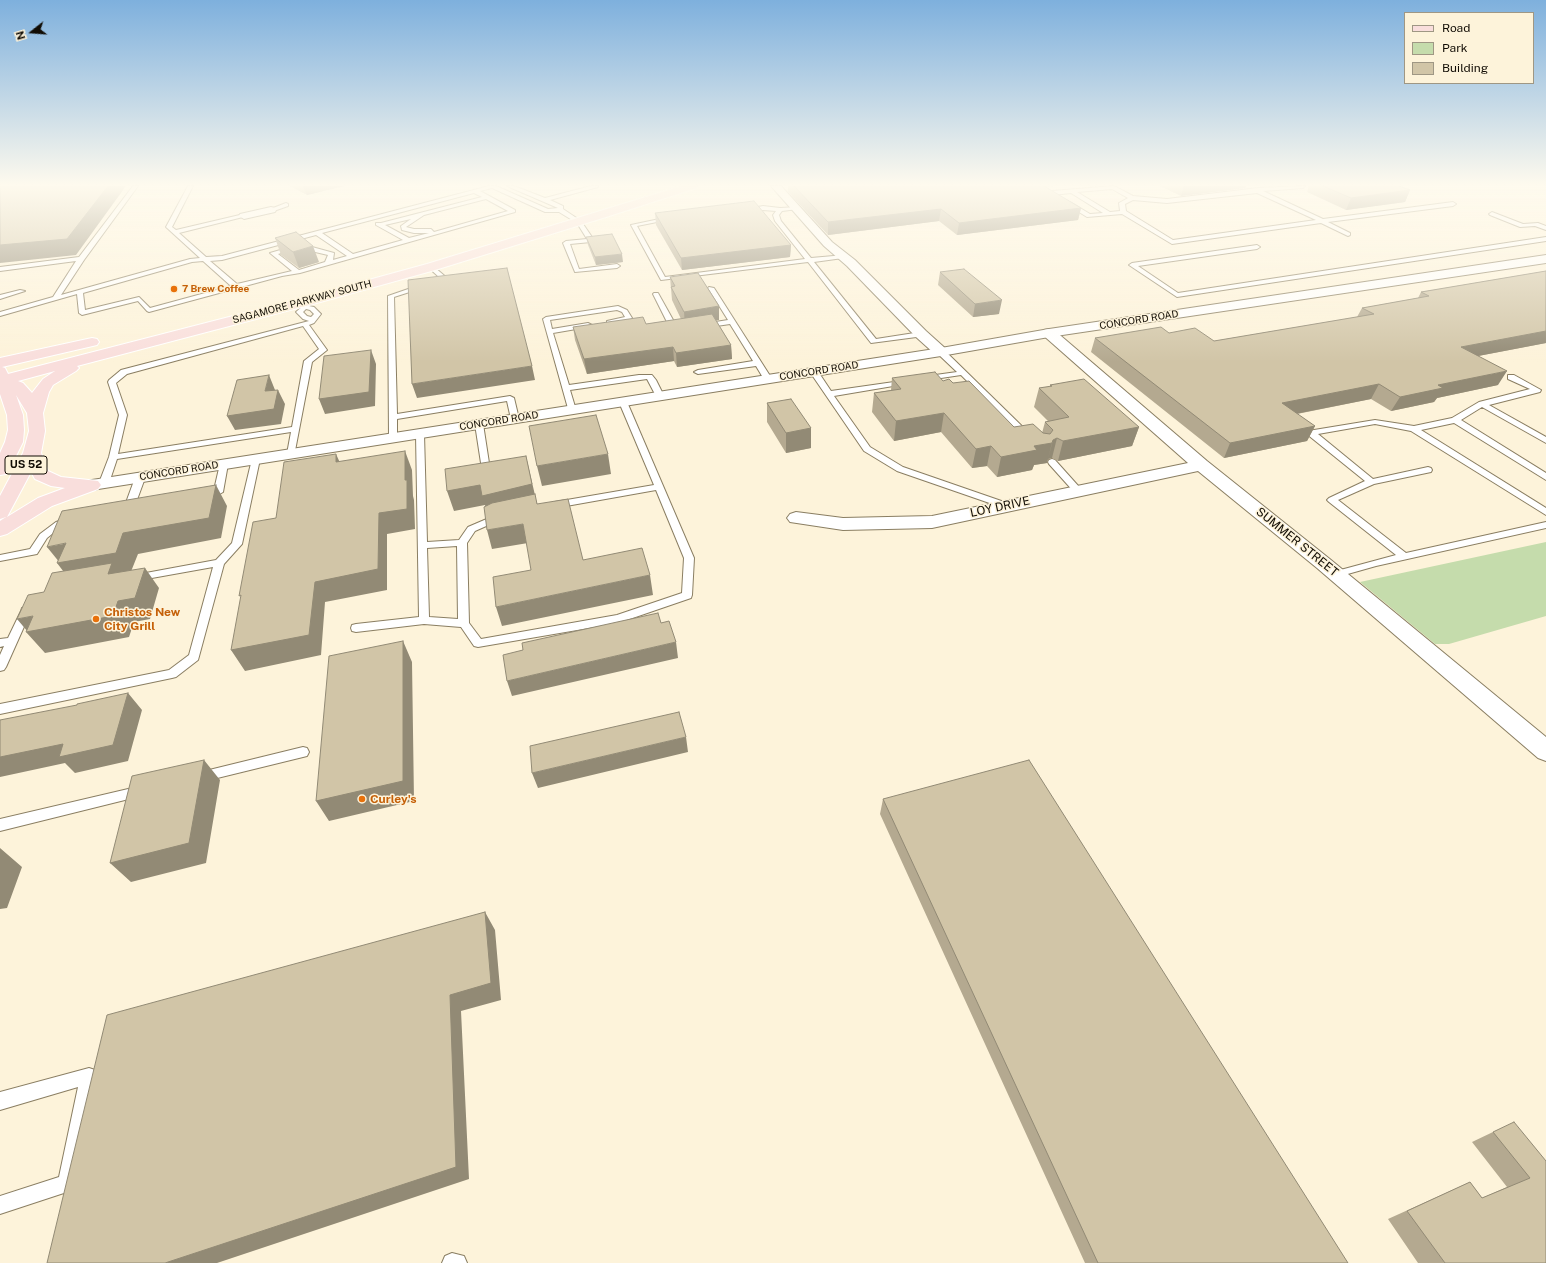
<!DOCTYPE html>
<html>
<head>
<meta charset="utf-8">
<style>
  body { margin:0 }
  #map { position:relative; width:1546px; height:1263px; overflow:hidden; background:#fdf3da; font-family:"Public Sans",sans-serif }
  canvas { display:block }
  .legend { position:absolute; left:1404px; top:12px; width:130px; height:72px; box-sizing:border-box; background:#fdf3da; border:1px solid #9f9784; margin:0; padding:5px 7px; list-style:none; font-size:12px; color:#110c04 }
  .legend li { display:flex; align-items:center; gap:8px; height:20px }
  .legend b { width:20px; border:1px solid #9f9784 }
  .north { position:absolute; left:12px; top:12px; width:40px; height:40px; -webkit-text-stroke:3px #fdf3da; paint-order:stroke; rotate:253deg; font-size:11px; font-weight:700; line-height:16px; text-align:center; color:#110c04 }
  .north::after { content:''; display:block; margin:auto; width:14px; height:18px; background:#110c04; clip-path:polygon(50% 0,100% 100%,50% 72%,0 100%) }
</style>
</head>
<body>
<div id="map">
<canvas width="1546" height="1263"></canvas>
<ul class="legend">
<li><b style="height:5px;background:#f9dedc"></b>Road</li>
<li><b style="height:11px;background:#c5dcac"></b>Park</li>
<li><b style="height:11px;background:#d1c5a7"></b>Building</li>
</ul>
<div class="north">N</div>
</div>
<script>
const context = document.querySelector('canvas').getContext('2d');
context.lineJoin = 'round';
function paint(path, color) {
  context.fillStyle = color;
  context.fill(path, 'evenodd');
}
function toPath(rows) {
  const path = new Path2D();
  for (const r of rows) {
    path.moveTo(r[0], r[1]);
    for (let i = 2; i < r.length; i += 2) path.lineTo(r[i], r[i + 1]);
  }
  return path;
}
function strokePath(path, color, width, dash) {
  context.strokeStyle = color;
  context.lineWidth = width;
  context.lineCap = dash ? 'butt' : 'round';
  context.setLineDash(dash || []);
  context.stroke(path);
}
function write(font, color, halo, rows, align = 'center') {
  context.font = font + ' "Public Sans",sans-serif';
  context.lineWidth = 3;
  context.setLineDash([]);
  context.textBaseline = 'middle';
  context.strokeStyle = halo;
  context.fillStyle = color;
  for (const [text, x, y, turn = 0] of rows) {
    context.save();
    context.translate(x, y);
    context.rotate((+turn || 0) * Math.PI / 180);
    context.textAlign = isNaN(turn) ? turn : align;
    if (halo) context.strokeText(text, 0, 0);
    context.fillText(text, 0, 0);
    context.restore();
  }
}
paint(toPath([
  [1546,542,1546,616,1449,644,1435,644,1360,582]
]), '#c5dcac');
const service = toPath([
  [133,186,138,186,84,260,61,295,190,259,200,258,166,227,188,186,193,186,172,227,176,230,244,214,247,216,179,233,206,257,222,256,489,186,496,186,548,209,558,208,507,186,514,186,545,198,591,186,598,186,598,187,550,200,563,206,563,209,581,221,594,240,591,242,570,244,579,269,617,264,620,266,617,268,575,272,563,243,566,241,587,239,577,223,559,212,545,212,492,188,480,191,515,210,515,212,300,273,282,276,149,312,147,311,138,301,82,315,79,313,77,294,0,316,0,312,53,297,76,261,0,271,0,267,79,257,133,186],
  [474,193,482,197,381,223,376,223,376,225,403,240,353,254,322,233,474,193],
  [486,199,508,211,434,232,431,229,414,229,406,227,424,215,486,199],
  [411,219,401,226,402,230,414,233,429,233,409,238,385,225,411,219],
  [316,235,347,256,333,260,334,253,301,244,270,253,292,271,237,284,210,261,222,260,316,235],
  [302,247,311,251,328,255,325,262,299,270,278,254,302,247],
  [203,261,231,286,150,308,139,297,85,310,83,293,192,262,203,261],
  [1114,186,1133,196,1167,199,1258,188,1305,186,1303,188,1263,191,1323,219,1453,202,1456,204,1453,206,1328,222,1350,233,1350,235,1348,236,1321,223,1172,244,1122,214,1087,217,1066,204,1066,202,1070,202,1090,214,1103,213,1071,193,1052,195,1049,193,1052,191,1114,186],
  [1112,189,1128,198,1119,203,1120,211,1110,212,1077,192,1112,189],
  [1257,193,1316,220,1173,240,1126,211,1125,204,1133,200,1167,203,1257,193],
  [286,203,288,204,288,206,271,212,268,210,286,203],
  [763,206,780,208,798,207,798,209,782,211,779,215,781,221,811,258,845,255,846,256,843,258,814,262,876,339,921,332,924,332,924,336,871,343,808,262,661,280,631,225,669,217,672,219,637,226,665,277,805,259,775,221,773,215,776,211,763,210,746,212,743,210,763,206],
  [1492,212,1523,224,1538,223,1546,226,1546,230,1535,226,1520,227,1490,215,1489,214,1492,212],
  [1546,237,1546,241,1177,297,1129,265,1132,263,1257,245,1260,247,1257,249,1138,266,1178,293,1546,237],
  [429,266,433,266,447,278,447,280,394,297,397,414,510,396,514,398,519,419,518,421,512,421,511,419,507,401,397,419,397,438,393,441,389,438,388,296,440,278,429,268,429,266],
  [709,287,714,288,772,379,771,381,765,381,756,366,698,374,694,372,698,370,753,361,730,324,703,328,699,326,703,324,728,320,708,288,709,287],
  [20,290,25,291,0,299,0,295,20,290],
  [654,293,658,293,677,327,682,329,680,330,672,332,653,294,654,293],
  [304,305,314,307,321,314,314,323,309,325,327,350,312,362,294,456,288,456,287,454,291,432,117,459,109,483,107,485,101,485,99,483,109,457,119,415,108,382,109,380,121,370,309,321,303,319,296,312,304,305],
  [306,309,310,310,314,314,311,317,307,316,303,312,306,309],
  [303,326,319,349,304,361,292,427,118,454,127,415,116,383,127,374,303,326],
  [618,306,627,310,632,318,631,319,607,323,607,321,625,317,622,312,617,310,550,320,552,329,588,323,592,325,588,327,553,333,569,385,639,375,652,375,656,380,664,396,663,398,657,398,647,379,570,390,576,410,575,412,569,412,543,319,546,317,618,306],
  [938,350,944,350,1030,434,1031,436,1030,438,1024,438,961,375,921,381,921,377,957,372,938,354,938,350],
  [811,370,817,370,831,391,908,380,909,382,905,384,834,396,870,447,903,467,1010,504,1012,506,1010,508,1004,508,897,471,864,451,810,372,811,370],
  [1508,375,1514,375,1541,390,1540,392,1489,405,1546,437,1546,443,1482,407,1461,420,1546,473,1546,480,1454,423,1421,430,1546,508,1546,515,1411,431,1375,424,1318,434,1373,479,1428,467,1431,468,1432,470,1431,472,1374,484,1338,500,1406,553,1546,522,1546,528,1376,566,1337,577,1333,576,1332,574,1333,572,1396,555,1329,502,1327,500,1329,498,1365,481,1308,435,1307,433,1308,431,1375,420,1414,426,1452,418,1479,402,1530,389,1508,379,1508,375],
  [620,400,623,400,627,402,694,558,692,595,691,598,618,623,478,647,474,646,461,627,424,624,356,632,352,631,351,628,352,625,356,624,419,617,416,434,420,431,424,434,427,542,459,540,468,527,496,515,499,514,504,517,502,519,475,531,467,543,469,623,481,639,617,615,682,593,684,558,656,490,555,508,550,505,555,502,654,485,619,402,620,400],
  [457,546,458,619,429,617,427,548,457,546],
  [476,422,479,422,483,424,491,476,487,479,483,476,475,424,476,422],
  [256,456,260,459,242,544,224,564,198,660,176,677,172,678,0,714,0,704,169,670,189,655,213,567,135,581,130,578,135,575,216,560,232,543,252,459,256,456],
  [1052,459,1055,460,1081,489,1083,491,1081,493,1075,493,1049,464,1048,462,1049,460,1052,459],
  [224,461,228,464,223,492,218,495,202,496,200,494,202,492,214,490,220,464,224,461],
  [140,475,145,478,134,508,132,510,126,510,124,508,135,478,140,475],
  [69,518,74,521,72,523,62,526,47,538,37,554,0,561,0,555,30,549,40,534,56,522,69,518],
  [26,607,30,608,31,611,6,667,4,670,0,671,0,655,4,646,0,647,0,639,8,638,21,611,22,608,26,607],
  [303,747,307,748,309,752,307,756,303,757,201,782,196,781,195,777,196,773,201,772,303,747],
  [141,786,146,787,148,791,146,795,141,796,0,831,0,819,141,786],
  [89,1068,95,1070,97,1076,76,1184,73,1190,0,1214,0,1196,59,1177,78,1087,0,1110,0,1092,89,1068],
  [452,1253,464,1256,467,1263,442,1263,445,1256,452,1253]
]);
const minor = toPath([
  [771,186,781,186,832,242,855,260,926,331,946,349,948,352,946,355,941,356,936,355,916,337,847,266,824,246,771,186],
  [271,207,275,208,276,210,275,212,244,219,239,216,240,214,271,207],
  [1049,329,1054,330,1207,461,1331,560,1546,737,1546,761,1538,758,1317,568,1198,471,932,528,843,530,790,522,787,518,790,514,796,512,843,518,932,516,1188,463,1044,336,1042,333,1044,330,1049,329]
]);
const tertiary = toPath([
  [1546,255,1546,263,1049,337,941,356,92,490,86,489,83,485,86,481,92,480,941,348,1049,329,1546,255]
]);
const primary = toPath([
  [682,186,697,186,696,188,606,217,435,270,313,304,77,366,79,368,76,371,53,385,49,392,43,413,45,431,41,453,48,471,61,477,98,481,101,485,98,489,52,506,7,534,0,536,0,521,6,517,0,519,0,496,23,453,29,431,27,413,16,395,23,415,24,430,23,442,9,470,6,474,0,475,0,453,5,442,8,430,7,415,0,394,0,358,92,338,97,339,99,342,97,345,2,367,5,368,8,374,303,298,427,264,682,186],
  [55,371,43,379,32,393,23,383,18,381,55,371],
  [31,472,35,479,51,486,65,488,38,498,7,517,31,472]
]);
strokePath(service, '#8a7e62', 2);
strokePath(minor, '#8a7e62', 2);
strokePath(tertiary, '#8a7e62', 2);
strokePath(primary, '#fff', 2);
paint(service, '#fff');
paint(minor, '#fff');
paint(tertiary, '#fff');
paint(primary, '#f9dedc');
paint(toPath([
  [290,186,344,186,307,195],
  [788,186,1054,186,1046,187,1081,208,1078,220,957,235,939,221,828,235,788,192],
  [1160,186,1246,186,1245,188,1181,196],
  [1309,186,1399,186,1410,190,1405,202,1346,210,1307,192],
  [655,213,791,245,790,257,682,270,656,225],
  [586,237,623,262,596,265,588,245],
  [275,238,319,262,299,268,281,255],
  [1546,271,1546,343,1478,356,1498,385,1437,398,1434,402,1391,411,1371,399,1297,414,1315,426,1307,441,1224,458,1091,352,1095,338,1169,333,1214,341,1357,317,1362,308,1418,298,1421,292],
  [940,272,999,314,973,317,938,285],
  [670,277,719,320,716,320,731,345,732,359,677,367,674,361,587,374,575,340,573,327,646,324,681,319,672,300],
  [892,378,943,381,953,383,1014,427,1042,433,1045,422,1048,421,1034,407,1039,388,1050,387,1050,385,1139,427,1132,446,1058,461,1052,458,1048,459,1047,463,1034,465,1032,470,997,477,987,466,972,468,941,432,894,441,872,412,874,393,891,390],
  [767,403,811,428,811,448,786,453,767,422],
  [883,799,1348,1263,1085,1263,880,814],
  [1493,1132,1546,1161,1546,1263,1418,1263,1388,1219,1470,1182,1482,1198,1507,1187,1472,1142]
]), '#b4a990');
paint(toPath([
  [108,186,126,186,76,255,0,263,0,245],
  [303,186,344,186,307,195],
  [1184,186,1246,186,1245,188,1181,196],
  [1410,190,1405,202,1346,210,1351,198],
  [1081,208,1078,220,957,235,959,223],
  [941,209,939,221,828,235,828,222],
  [791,245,790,257,682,270,681,258],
  [313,246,319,262,299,268,293,252],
  [622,254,623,262,596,265,595,257],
  [1002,300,999,314,973,317,975,304],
  [719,306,719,320,685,325,684,312],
  [1546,331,1546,343,1452,361,1461,347],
  [731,345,732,359,677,367,676,353],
  [673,347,674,361,587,374,584,359],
  [371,350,376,364,375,406,325,414,319,399],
  [532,366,535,380,417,398,412,384],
  [1507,371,1498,385,1437,398,1434,402,1391,411,1400,397,1438,385],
  [269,375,275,390,272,406,265,391],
  [1379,384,1371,399,1275,418,1282,403],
  [278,390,285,404,281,424,235,430,227,416],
  [944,413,941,432,894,441,896,421],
  [1315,426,1307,441,1224,458,1230,443],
  [1139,427,1132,446,1058,461,1063,441],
  [811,428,811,448,786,453,786,433],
  [1057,438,1052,458,1048,459,1053,440],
  [1052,443,1047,463,1034,465,1032,470,997,477,1001,457,1034,446],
  [991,446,987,466,972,468,976,449],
  [405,451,412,470,413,496,414,500,415,529,387,534,387,590,325,602,321,655,245,671,231,650,315,582,379,513,405,480],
  [336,454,345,474,336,462],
  [608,454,611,474,542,486,537,466],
  [526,456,537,504,488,516,485,505,454,511,447,491],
  [216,485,227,506,221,538,138,554,130,574,73,584,57,563,60,563,47,547,123,533],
  [523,524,528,543,492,549,487,530],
  [145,568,159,588,150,619,134,622,129,637,45,653,26,632,28,632,17,619,118,601],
  [650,575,653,595,502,626,496,607],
  [403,641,412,662,414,801,329,821,316,801],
  [676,642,678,658,512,696,507,681],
  [128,693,142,710,128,761,75,773,65,763,0,777,0,757],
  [686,737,688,752,538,788,532,773],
  [204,760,220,780,206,863,131,882,110,863],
  [0,848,22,867,7,908,0,909],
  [485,912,495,930,501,1000,461,1011,469,1179,217,1263,165,1263,450,995]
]), '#928a75');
const building = toPath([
  [0,186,108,186,67,239,0,245,0,186],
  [794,186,1044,186,1081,208,959,223,941,209,828,222,794,186],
  [1323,186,1399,186,1410,190,1351,198,1323,186],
  [754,201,791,245,681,258,655,213,754,201],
  [296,232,313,246,293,252,275,238,296,232],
  [612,234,622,254,595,257,586,237,612,234],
  [507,268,532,366,412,384,408,280,507,268],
  [964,269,1002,300,975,304,940,272,964,269],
  [1546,271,1546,331,1461,347,1507,371,1438,385,1443,388,1400,397,1379,384,1282,403,1315,426,1230,443,1095,338,1161,327,1169,333,1195,328,1214,341,1374,314,1362,308,1429,296,1421,292,1546,271],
  [698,273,719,306,684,312,671,287,675,286,670,277,698,273],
  [712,314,731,345,676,353,673,347,584,359,573,327,643,317,646,324,712,314],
  [371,350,369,392,319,399,324,356,371,350],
  [935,372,943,381,949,379,953,383,969,381,1014,427,1033,424,1043,433,1050,434,1053,430,1045,422,1069,417,1039,388,1052,386,1050,385,1084,379,1139,427,1063,441,1057,438,1053,440,1052,443,1034,446,1037,450,1001,457,991,446,976,449,944,413,896,421,874,393,901,389,892,378,935,372],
  [269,375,265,391,278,390,274,409,227,416,237,380,269,375],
  [791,399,811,428,786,433,767,403,791,399],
  [596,415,608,454,537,466,529,426,596,415],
  [405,451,405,480,407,480,407,509,379,513,378,569,315,582,309,635,231,650,241,595,239,596,253,522,276,518,284,462,336,454,336,462,405,451],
  [526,456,532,484,482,496,480,485,447,491,445,469,526,456],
  [216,485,209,518,123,533,116,553,57,563,66,543,47,547,62,511,216,485],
  [535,494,537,504,568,499,583,560,642,548,650,575,496,607,493,577,531,570,523,524,487,530,484,507,492,503,535,494],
  [112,563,108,574,145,568,135,598,118,601,113,616,26,632,33,616,17,619,28,595,44,592,52,573,112,563],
  [658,613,661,623,669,621,676,642,507,681,503,655,523,650,522,643,658,613],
  [403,641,403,781,316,801,329,656,403,641],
  [128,693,113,745,59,757,63,744,0,757,0,720,77,705,77,704,128,693],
  [679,712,686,737,532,773,530,746,679,712],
  [204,760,189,843,110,863,132,776,204,760],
  [1029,760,1348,1263,1098,1263,883,799,1029,760],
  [485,912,491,983,450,995,456,1167,165,1263,47,1263,107,1015,485,912],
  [1514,1122,1546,1161,1546,1263,1445,1263,1407,1211,1470,1182,1482,1198,1530,1178,1493,1132,1514,1122]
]);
paint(building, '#d1c5a7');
strokePath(building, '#928a75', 1);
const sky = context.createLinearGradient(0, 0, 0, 362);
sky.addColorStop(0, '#7eb0dd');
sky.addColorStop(0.51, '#fefaee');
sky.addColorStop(1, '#fefaee00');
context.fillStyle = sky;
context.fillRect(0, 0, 1546, 362);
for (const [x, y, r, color] of [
  [174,289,4,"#e8710a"],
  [96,619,4,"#e8710a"],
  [362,799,4,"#e8710a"]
]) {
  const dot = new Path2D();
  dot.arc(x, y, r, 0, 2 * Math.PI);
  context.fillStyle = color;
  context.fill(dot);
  strokePath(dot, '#fdf3da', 1.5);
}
write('bold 10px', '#c56008', '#fdf3da', [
  ["7 Brew Coffee",182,289]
], 'left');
write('10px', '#110c04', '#fdf3da', [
  ["SAGAMORE PARKWAY SOUTH",302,302,-15],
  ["CONCORD ROAD",1139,320,-9],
  ["CONCORD ROAD",819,371,-9],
  ["CONCORD ROAD",499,421,-9],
  ["CONCORD ROAD",179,471,-9]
]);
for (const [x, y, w] of [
  [26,465,42]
]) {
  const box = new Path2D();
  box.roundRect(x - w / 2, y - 9, w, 18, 3);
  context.fillStyle = '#fdf3da';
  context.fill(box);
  strokePath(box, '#110c04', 1);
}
write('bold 11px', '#110c04', null, [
  ["US 52",26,465]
]);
write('12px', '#110c04', '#fdf3da', [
  ["LOY DRIVE",1000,507,-12],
  ["SUMMER STREET",1297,542,39]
]);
write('bold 12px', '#c56008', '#fdf3da', [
  ["Christos New",104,612],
  ["City Grill",104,626],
  ["Curley's",370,799]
], 'left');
</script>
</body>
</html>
